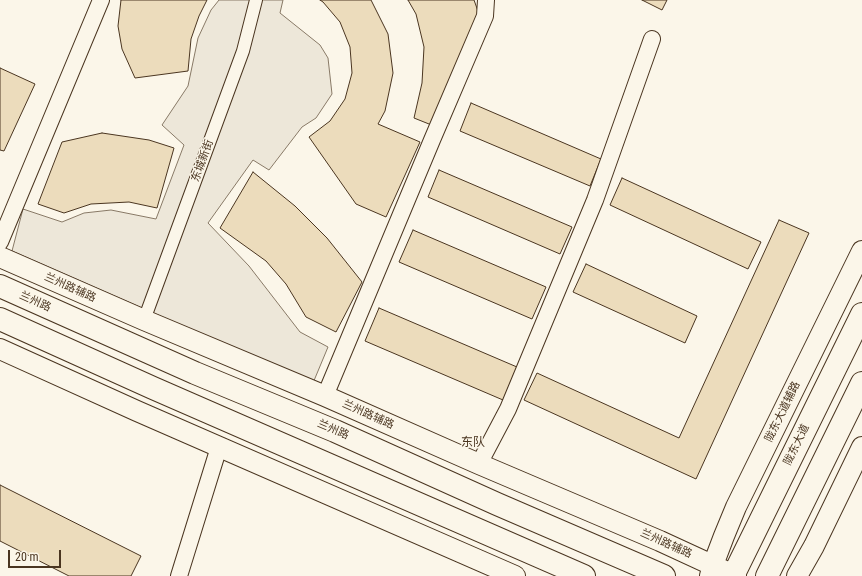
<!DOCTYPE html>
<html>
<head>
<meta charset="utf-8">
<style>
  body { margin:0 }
  #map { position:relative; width:862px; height:576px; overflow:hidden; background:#fbf6e9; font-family:"Roboto Condensed",sans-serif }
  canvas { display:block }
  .scale { position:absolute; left:8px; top:550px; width:53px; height:18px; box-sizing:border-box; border:2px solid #4a3520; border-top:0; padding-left:5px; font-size:12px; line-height:14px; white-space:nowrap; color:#4a3520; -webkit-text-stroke:3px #fbf6e9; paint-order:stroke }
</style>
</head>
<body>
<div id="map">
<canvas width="862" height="576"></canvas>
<div class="scale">20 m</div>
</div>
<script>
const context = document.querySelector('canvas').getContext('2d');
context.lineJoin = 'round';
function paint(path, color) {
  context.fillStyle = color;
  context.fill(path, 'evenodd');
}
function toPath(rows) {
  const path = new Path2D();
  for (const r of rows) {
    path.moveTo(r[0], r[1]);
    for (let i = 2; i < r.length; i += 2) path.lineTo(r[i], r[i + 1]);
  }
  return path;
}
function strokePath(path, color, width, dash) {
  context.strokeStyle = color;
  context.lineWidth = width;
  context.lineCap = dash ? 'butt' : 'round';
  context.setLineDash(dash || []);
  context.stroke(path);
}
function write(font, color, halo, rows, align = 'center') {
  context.font = font + ' "Roboto Condensed","Noto Sans SC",sans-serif';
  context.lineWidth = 3;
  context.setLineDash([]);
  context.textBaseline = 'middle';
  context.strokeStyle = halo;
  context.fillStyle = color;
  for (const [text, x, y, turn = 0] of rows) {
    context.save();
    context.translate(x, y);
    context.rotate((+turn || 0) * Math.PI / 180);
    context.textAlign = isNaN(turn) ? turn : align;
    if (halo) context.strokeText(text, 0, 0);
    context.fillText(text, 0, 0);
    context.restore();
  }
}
const parking = toPath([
  [219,0,283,0,280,13,320,45,328,58,332,94,316,118,302,127,269,170,253,160,208,223,249,266,300,332,328,347,313,383,12,251,23,209,62,222,84,213,111,210,156,219,184,145,162,125,188,86,198,38,211,10,219,0]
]);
paint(parking, '#ede7d9');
strokePath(parking, '#887966', 1);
const building = toPath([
  [121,0,207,0,199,16,191,39,188,71,135,78,122,49,118,26,121,0],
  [320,0,371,0,388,34,393,73,385,111,378,124,420,142,386,217,356,204,309,137,330,121,345,99,352,73,350,47,340,22,323,2,320,0],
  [408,0,474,0,479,14,434,126,414,118,422,83,424,47,416,14,408,0],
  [642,0,667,0,662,10,642,0],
  [0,68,35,84,4,151,0,150,0,68],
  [471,103,601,159,590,186,460,131,471,103],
  [102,133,149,140,174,148,157,208,129,202,91,204,64,213,38,204,62,142,102,133],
  [439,170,572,227,560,254,428,197,439,170],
  [253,172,295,206,327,238,362,282,336,332,306,317,286,284,266,261,220,228,253,172],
  [622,178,761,242,748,269,610,205,622,178],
  [779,220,809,233,696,479,524,400,537,373,679,438,779,220],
  [413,230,546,287,532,319,399,262,413,230],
  [586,264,697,316,685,343,573,292,586,264],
  [379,308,517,367,503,400,365,341,379,308],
  [0,485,141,556,131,576,69,576,0,541,0,485]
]);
paint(building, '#ecdcbc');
strokePath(building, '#4a3520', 1);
const pedestrian = toPath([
  [144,320,243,51,256,0]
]);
const minor = toPath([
  [0,242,101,0],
  [325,396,432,140,485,16,486,0],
  [479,464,508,409,595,200,652,39],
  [179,576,219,447]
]);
const tertiary = toPath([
  [0,257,144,320,325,396,479,464,660,541,736,576],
  [0,349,137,411,515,576],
  [710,576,713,565,724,536,736,507,862,251],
  [797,576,814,546,862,447]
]);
const secondary = toPath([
  [733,576,862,314],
  [767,576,862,383]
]);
const primary = toPath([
  [0,286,195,373,335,431,497,504,664,576],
  [0,319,153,388,584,576]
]);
strokePath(pedestrian, '#4a3520', 14);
strokePath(minor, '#4a3520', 18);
strokePath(tertiary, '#4a3520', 22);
strokePath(secondary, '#4a3520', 24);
strokePath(primary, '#4a3520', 24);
strokePath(pedestrian, '#fbf6e9', 12);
strokePath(minor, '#fbf6e9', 16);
strokePath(tertiary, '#fbf6e9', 20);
strokePath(secondary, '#fbf6e9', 22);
strokePath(primary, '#fbf6e9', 22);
write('11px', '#4a3520', '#fbf6e9', [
  ["东城新街",203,161,-70],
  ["兰州路辅路",70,288,24],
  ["兰州路",35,302,24],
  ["陇东大道辅路",783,412,-64],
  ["兰州路辅路",368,415,24],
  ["兰州路",333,430,23],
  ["陇东大道",797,445,-64],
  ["兰州路辅路",666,544,24]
]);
write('12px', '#4a3520', '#fbf6e9', [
  ["东队",473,443]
]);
</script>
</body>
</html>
